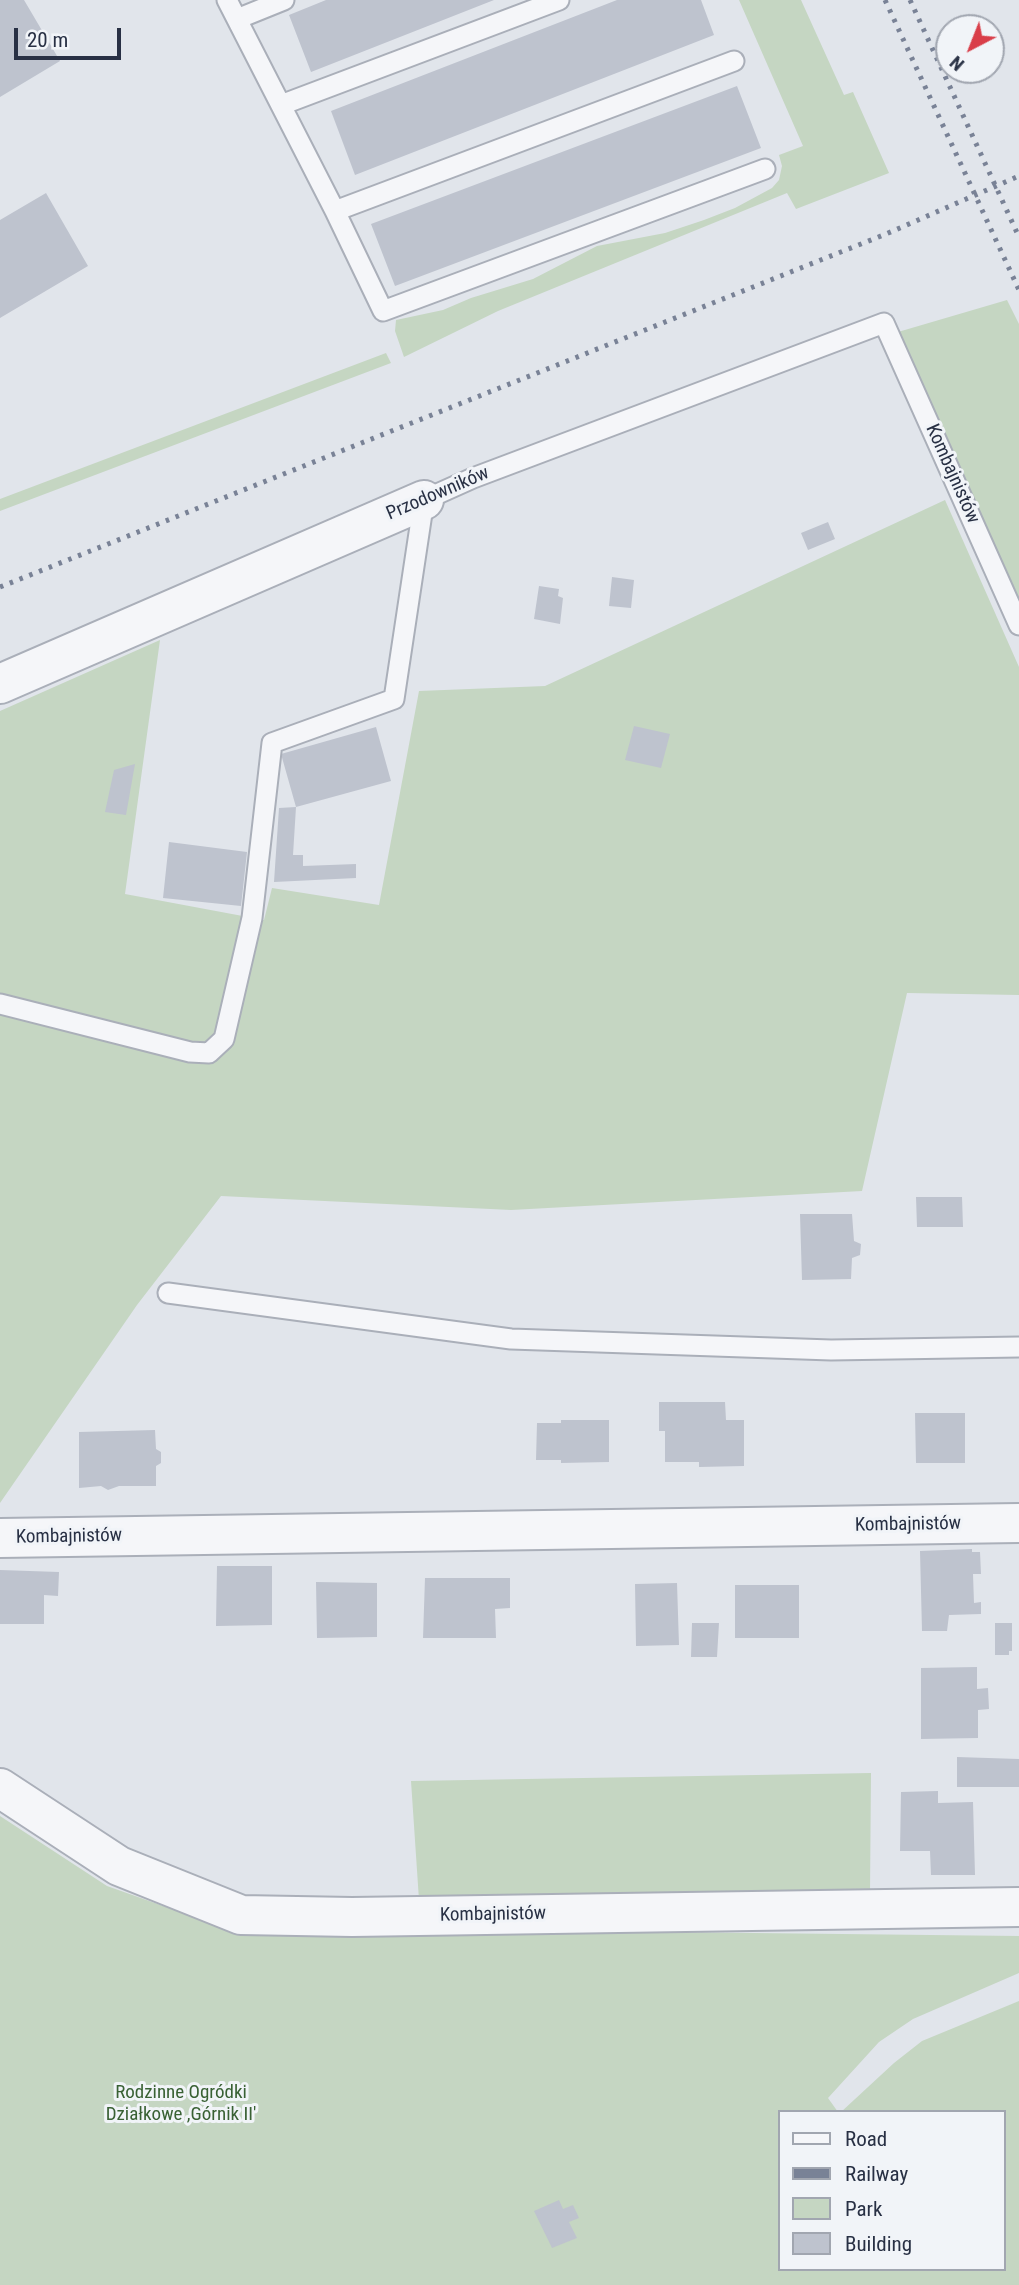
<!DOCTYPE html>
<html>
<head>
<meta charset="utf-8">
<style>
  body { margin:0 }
  #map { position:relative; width:1019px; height:2285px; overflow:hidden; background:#e1e5eb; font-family:"Roboto Condensed",sans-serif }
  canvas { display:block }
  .legend { position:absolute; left:778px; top:2110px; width:228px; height:161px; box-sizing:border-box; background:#f1f4f8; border:2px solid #a1a6b0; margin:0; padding:9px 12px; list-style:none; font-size:21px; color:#283044 }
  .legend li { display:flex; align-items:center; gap:14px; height:35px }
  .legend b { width:35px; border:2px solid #a1a6b0 }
  .north { position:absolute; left:935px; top:14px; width:70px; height:70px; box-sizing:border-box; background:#f1f4f8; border:2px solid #a1a6b0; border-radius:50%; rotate:222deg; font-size:19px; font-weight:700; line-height:28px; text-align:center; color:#283044 }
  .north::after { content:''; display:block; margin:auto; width:24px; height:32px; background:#d93e49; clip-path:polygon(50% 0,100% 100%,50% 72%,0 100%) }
  .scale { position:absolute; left:14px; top:28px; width:107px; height:32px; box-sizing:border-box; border:4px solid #283044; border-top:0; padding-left:9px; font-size:21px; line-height:24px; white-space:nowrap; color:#283044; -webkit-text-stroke:5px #f1f4f8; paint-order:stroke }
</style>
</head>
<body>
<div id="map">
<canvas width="1019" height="2285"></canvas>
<ul class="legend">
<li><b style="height:9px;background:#f5f6f9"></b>Road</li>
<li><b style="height:9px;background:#798296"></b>Railway</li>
<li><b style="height:19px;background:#c5d6c2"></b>Park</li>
<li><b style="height:19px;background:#bec3ce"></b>Building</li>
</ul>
<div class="north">N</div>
<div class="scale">20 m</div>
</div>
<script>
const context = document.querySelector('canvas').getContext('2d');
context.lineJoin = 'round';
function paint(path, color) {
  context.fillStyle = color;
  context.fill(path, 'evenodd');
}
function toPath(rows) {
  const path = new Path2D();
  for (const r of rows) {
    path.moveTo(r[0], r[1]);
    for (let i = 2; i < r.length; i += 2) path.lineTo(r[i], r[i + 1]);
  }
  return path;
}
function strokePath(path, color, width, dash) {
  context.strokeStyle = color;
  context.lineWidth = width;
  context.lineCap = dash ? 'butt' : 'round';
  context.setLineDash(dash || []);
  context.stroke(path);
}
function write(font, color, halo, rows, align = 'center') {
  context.font = font + ' "Roboto Condensed",sans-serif';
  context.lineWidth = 6;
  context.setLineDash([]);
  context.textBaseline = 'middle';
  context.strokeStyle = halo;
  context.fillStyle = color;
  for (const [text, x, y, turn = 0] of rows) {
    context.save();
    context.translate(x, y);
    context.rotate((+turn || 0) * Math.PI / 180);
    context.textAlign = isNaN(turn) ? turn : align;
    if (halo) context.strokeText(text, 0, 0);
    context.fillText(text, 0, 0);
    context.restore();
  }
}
paint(toPath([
  [739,0,801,0,844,95,853,92,889,173,796,209,787,193,498,311,404,357,395,331,396,320,443,310,471,298,533,279,597,246,665,233,704,220,735,208,772,188,779,180,782,166,779,155,803,146],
  [1007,300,1019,324,1019,598,898,332],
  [386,353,391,363,0,511,0,499],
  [945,500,1019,667,1019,995,907,993,862,1191,511,1210,221,1196,137,1305,0,1503,0,711,160,640,125,894,264,920,272,888,379,905,419,691,545,686],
  [871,1773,870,1893,419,1900,411,1781],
  [0,1816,107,1886,228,1929,399,1929,1019,1936,1019,1973,913,2019,879,2042,828,2098,838,2112,779,2112,779,2269,1003,2269,1003,2112,841,2112,894,2063,922,2041,1019,2001,1019,2285,0,2285]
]), '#c5d6c2');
paint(toPath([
  [0,0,24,0,60,61,0,97],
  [326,0,494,0,311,72,289,15],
  [617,0,701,0,714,35,355,175,331,111],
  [737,86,761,148,395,286,371,224],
  [46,193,88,266,0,318,0,220],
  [828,522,835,539,808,550,801,533],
  [612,577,634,580,631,608,609,606],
  [539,586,559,589,558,596,563,598,560,624,534,619],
  [634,726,670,734,661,768,625,760],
  [376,727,391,781,296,807,281,754],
  [135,764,126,815,105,812,114,770],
  [296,807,293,855,303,855,303,866,356,864,356,878,274,882,279,808],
  [169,842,247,852,241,906,163,898],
  [916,1197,962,1197,963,1227,917,1227],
  [800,1214,852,1214,854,1241,861,1244,860,1255,852,1258,851,1279,802,1280],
  [659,1402,725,1402,726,1420,744,1420,744,1466,699,1467,699,1462,665,1462,665,1431,659,1431],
  [915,1413,965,1413,965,1463,916,1463],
  [561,1420,609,1420,609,1462,561,1463,561,1460,536,1460,537,1423,561,1423],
  [155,1430,156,1449,161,1452,161,1463,156,1466,156,1486,119,1486,108,1490,101,1486,79,1488,79,1432],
  [972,1549,972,1552,980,1552,981,1574,973,1574,974,1603,981,1602,981,1614,949,1615,947,1631,922,1631,920,1551],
  [217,1566,272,1566,272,1625,216,1626],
  [0,1570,59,1572,58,1596,44,1595,44,1624,0,1624],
  [425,1578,510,1578,510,1608,495,1609,496,1638,423,1638],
  [316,1582,377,1583,377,1637,317,1638],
  [677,1583,679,1645,636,1646,635,1584],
  [735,1585,799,1585,799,1638,735,1638],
  [692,1623,719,1623,717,1657,691,1657],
  [995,1623,1012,1623,1012,1651,1009,1651,1009,1655,995,1655],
  [977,1667,977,1689,988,1688,989,1709,978,1710,978,1738,921,1739,921,1668],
  [957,1757,1019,1759,1019,1787,957,1787],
  [938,1791,938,1803,973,1802,975,1875,931,1875,930,1851,900,1851,901,1792],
  [559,2200,563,2209,573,2205,579,2218,569,2222,577,2238,552,2248,534,2211]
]), '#bec3ce');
const service = toPath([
  [227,0,335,211,383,311,765,169],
  [237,19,284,0],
  [281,105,559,0],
  [335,211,734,61],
  [0,1004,190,1052,209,1053,224,1039,252,918,272,743,394,699,424,500,473,478,884,323,1019,625],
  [168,1293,511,1339,831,1350,1019,1347]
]);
const minor = toPath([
  [0,684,424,500],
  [0,1538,1019,1523],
  [0,1788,119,1866,241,1915,352,1917,1019,1907]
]);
strokePath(service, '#aaafb9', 23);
strokePath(minor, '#aaafb9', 42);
strokePath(service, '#f5f6f9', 19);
strokePath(minor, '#f5f6f9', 38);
strokePath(toPath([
  [885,0,1019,290],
  [910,0,1019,237],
  [0,587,886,234,1019,176]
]), '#798296', 5, [3.5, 7]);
write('19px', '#283044', '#f1f4f8', [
  ["Kombajnistów",952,474,66],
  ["Przodowników",438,494,-23],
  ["Kombajnistów",908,1525,-1],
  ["Kombajnistów",69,1537,-1],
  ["Kombajnistów",493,1915,-1]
]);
write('19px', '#396134', '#f1f4f8', [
  ["Rodzinne Ogródki",181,2093],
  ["Działkowe ,Górnik II'",181,2115]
]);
</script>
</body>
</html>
